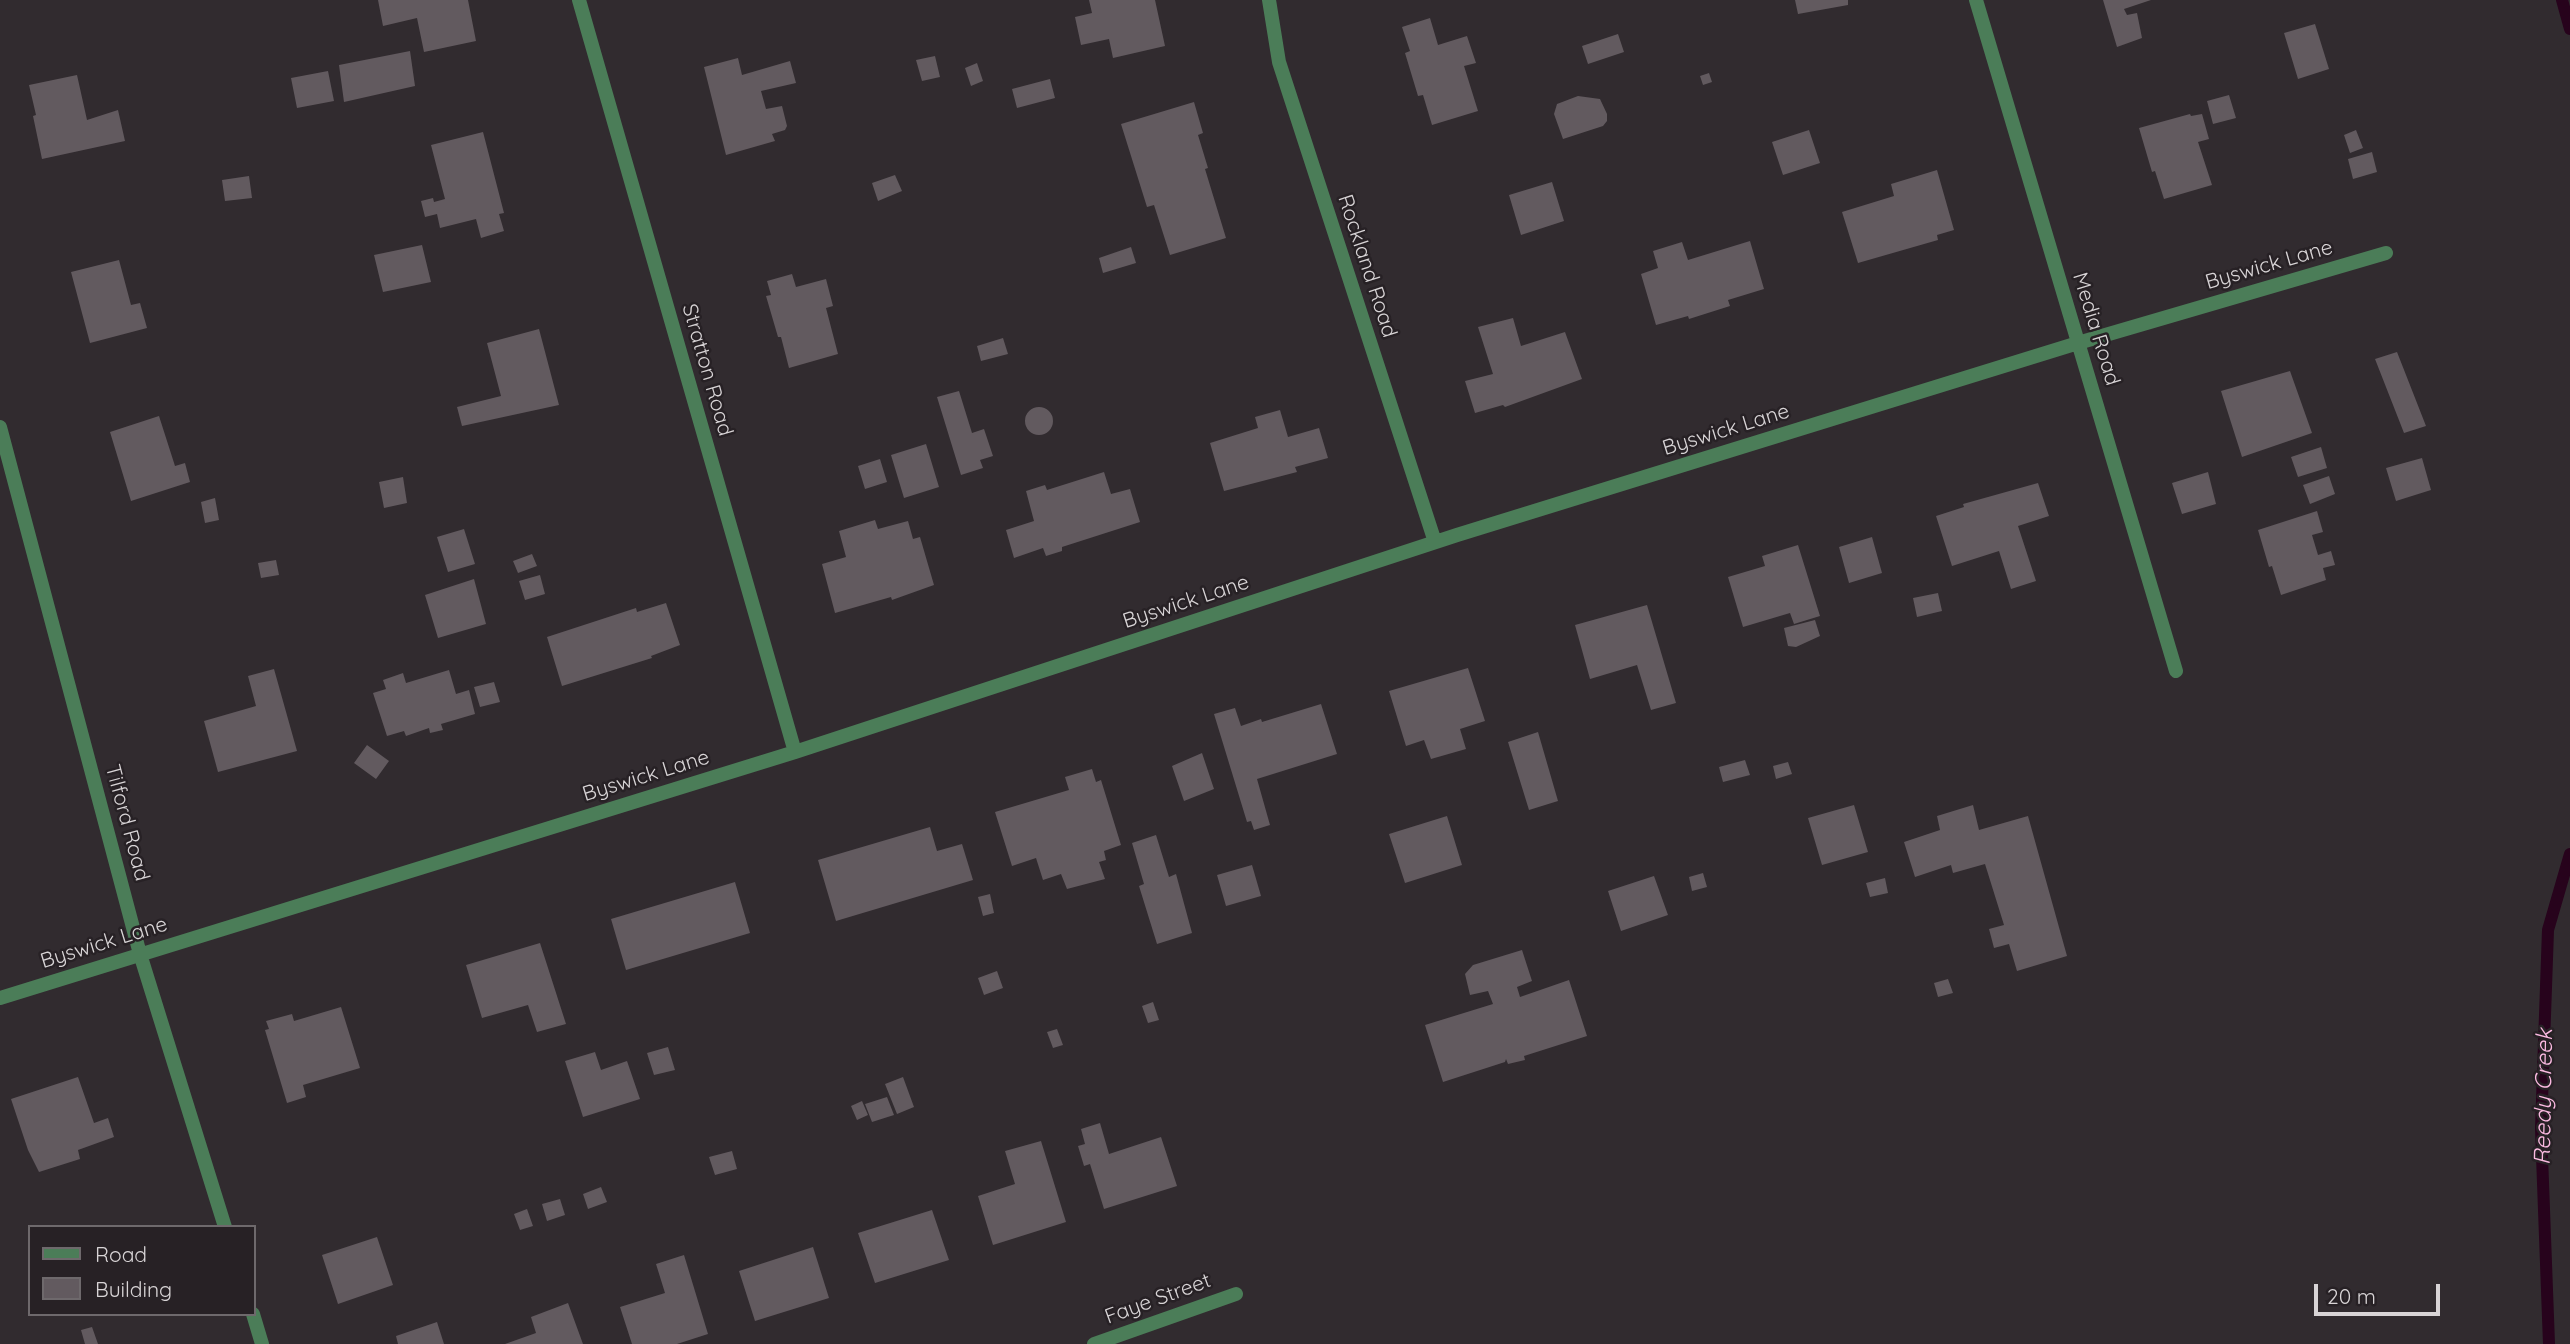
<!DOCTYPE html>
<html>
<head>
<meta charset="utf-8">
<style>
  body { margin:0 }
  #map { position:relative; width:2570px; height:1344px; overflow:hidden; background:#312b2f; font-family:Quicksand,sans-serif }
  canvas { display:block }
  .legend { position:absolute; left:28px; top:1225px; width:228px; height:91px; box-sizing:border-box; background:#272125; border:2px solid #6e696c; margin:0; padding:9px 12px; list-style:none; font-size:21px; color:#d8d4d6 }
  .legend li { display:flex; align-items:center; gap:14px; height:35px }
  .legend b { width:35px; border:2px solid #6e696c }
  .scale { position:absolute; left:2314px; top:1284px; width:126px; height:32px; box-sizing:border-box; border:4px solid #d8d4d6; border-top:0; padding-left:9px; font-size:21px; line-height:24px; white-space:nowrap; color:#d8d4d6; -webkit-text-stroke:5px #272125; paint-order:stroke }
</style>
</head>
<body>
<div id="map">
<canvas width="2570" height="1344"></canvas>
<ul class="legend">
<li><b style="height:9px;background:#4b7d58"></b>Road</li>
<li><b style="height:19px;background:#625a5f"></b>Building</li>
</ul>
<div class="scale">20 m</div>
</div>
<script>
const context = document.querySelector('canvas').getContext('2d');
context.lineJoin = 'round';
function toPath(rows) {
  const path = new Path2D();
  for (const r of rows) {
    if (r.length === 3) {
      path.moveTo(r[0] + r[2], r[1]);
      path.arc(r[0], r[1], r[2], 0, 2 * Math.PI);
      continue;
    }
    path.moveTo(r[0], r[1]);
    for (let i = 2; i < r.length; i += 2) path.lineTo(r[i], r[i + 1]);
  }
  return path;
}
function strokePath(path, color, width, dash) {
  context.strokeStyle = color;
  context.lineWidth = width;
  context.lineCap = dash ? 'butt' : 'round';
  context.setLineDash(dash || []);
  context.stroke(path);
}
function paint(path, color) {
  context.fillStyle = color;
  context.fill(path, 'evenodd');
}
function write(font, color, halo, rows, align = 'center') {
  context.font = font + ' Quicksand,sans-serif';
  context.lineWidth = 5;
  context.setLineDash([]);
  context.textBaseline = 'middle';
  context.strokeStyle = halo;
  context.fillStyle = color;
  for (const [text, x, y, turn = 0] of rows) {
    context.save();
    context.translate(x, y);
    context.rotate((+turn || 0) * Math.PI / 180);
    context.textAlign = isNaN(turn) ? turn : align;
    if (halo) context.strokeText(text, 0, 0);
    context.fillText(text, 0, 0);
    context.restore();
  }
}
strokePath(toPath([
  [2562,0,2570,29],
  [2549,1344,2541,1129,2548,930,2570,854]
]), '#27031c', 12);
paint(toPath([
  [378,0,468,0,476,41,424,52,417,18,383,26],
  [1089,0,1155,0,1165,46,1113,58,1109,39,1081,45,1075,17,1092,13],
  [1795,0,1848,0,1848,5,1798,14],
  [2103,0,2151,0,2124,9,2127,15,2137,13,2142,38,2117,47],
  [1430,18,1438,45,1467,36,1476,63,1464,66,1478,111,1432,125,1423,95,1418,96,1405,53,1410,51,1402,27],
  [2315,24,2329,69,2298,79,2284,33],
  [1618,34,1624,52,1588,64,1582,46],
  [410,51,415,86,344,102,339,65],
  [935,56,940,77,922,81,916,60],
  [738,58,742,75,790,61,796,83,761,91,766,109,782,106,787,126,785,130,772,134,775,141,726,155,704,67],
  [977,63,983,81,971,86,965,68],
  [328,71,334,101,297,108,291,78],
  [1709,73,1712,82,1703,85,1700,76],
  [77,75,87,120,118,110,125,141,42,159,33,116,36,115,29,85],
  [1050,79,1055,98,1017,108,1012,89],
  [2229,95,2236,118,2213,124,2207,101],
  [1578,96,1600,99,1607,114,1607,121,1603,126,1563,139,1554,114,1557,104],
  [1194,102,1203,133,1198,135,1208,168,1205,169,1226,238,1170,255,1154,205,1147,207,1121,124],
  [2190,114,2191,116,2202,114,2209,139,2198,142,2212,185,2164,199,2155,171,2152,172,2139,128],
  [1809,130,1820,163,1783,175,1772,142],
  [2356,130,2363,148,2350,153,2344,135],
  [483,132,504,213,499,214,504,231,481,238,476,219,440,228,437,214,425,217,421,201,433,198,434,202,445,199,431,145],
  [2372,152,2377,172,2353,179,2348,159],
  [1937,170,1954,230,1937,235,1938,240,1858,263,1842,212,1894,196,1891,184],
  [895,175,902,191,878,201,872,183],
  [249,176,252,198,225,201,222,180],
  [1552,182,1564,221,1521,235,1509,195],
  [1750,241,1764,289,1728,300,1730,306,1689,319,1688,316,1656,325,1641,274,1658,268,1653,251,1682,242,1688,260],
  [422,245,431,282,383,292,374,255],
  [1131,247,1136,263,1103,273,1099,258],
  [119,260,131,305,140,303,147,328,90,343,71,272],
  [792,274,796,287,826,279,833,306,826,308,838,354,789,368,781,337,778,337,766,296,771,295,767,281],
  [1513,318,1521,346,1565,332,1582,379,1505,407,1503,405,1475,413,1465,381,1493,374,1478,327],
  [539,329,559,405,462,426,457,407,501,396,487,343],
  [1003,338,1008,354,981,361,977,346],
  [2397,352,2426,426,2404,433,2375,359],
  [2290,371,2312,433,2242,457,2221,391],
  [959,391,972,433,984,429,993,456,980,460,983,468,961,475,937,397],
  [1039,421,14],
  [1280,410,1288,437,1319,428,1328,458,1295,467,1297,472,1224,491,1210,443,1258,428,1255,417],
  [159,416,175,466,185,463,190,482,131,501,110,432],
  [926,444,939,487,904,498,891,455],
  [2321,447,2327,468,2298,477,2291,457],
  [2422,458,2431,490,2396,501,2386,468],
  [880,459,887,482,865,489,858,466],
  [1104,472,1111,494,1130,489,1140,522,1062,547,1062,551,1046,556,1043,548,1014,558,1006,530,1034,521,1026,491,1045,485,1047,490],
  [2208,472,2216,504,2182,514,2172,483],
  [2329,476,2335,494,2310,504,2303,485],
  [403,477,407,503,384,508,379,482],
  [2038,483,2049,516,2018,526,2036,581,2011,589,1999,551,1952,566,1936,516,1964,507,1963,504],
  [215,498,219,520,205,523,201,502],
  [2317,511,2323,532,2312,535,2318,555,2331,551,2335,565,2323,568,2326,580,2281,595,2272,566,2269,567,2258,530],
  [875,520,878,529,908,521,913,539,920,537,934,585,892,600,891,597,835,613,822,564,846,557,839,531],
  [464,529,475,564,448,572,437,537],
  [1872,537,1882,573,1849,583,1839,547],
  [1798,545,1820,616,1794,624,1790,613,1743,627,1728,577,1765,566,1762,556],
  [532,554,537,566,518,573,513,561],
  [276,560,279,575,261,578,258,563],
  [540,575,545,594,525,600,519,581],
  [474,579,486,624,438,638,425,595],
  [1938,593,1942,611,1917,617,1913,598],
  [666,603,680,645,651,656,652,658,562,686,547,637,636,608,637,612],
  [1647,605,1676,703,1651,710,1637,665,1590,679,1575,625],
  [1815,620,1820,636,1796,647,1788,646,1784,628],
  [1468,668,1485,721,1460,729,1466,749,1431,759,1424,740,1406,746,1389,691],
  [274,669,297,751,218,772,204,721,256,706,248,676],
  [449,670,456,694,469,690,475,714,441,724,443,730,430,733,429,728,406,736,404,731,387,736,373,693,386,689,383,680,403,673,406,683],
  [494,682,500,702,480,707,474,687],
  [1321,704,1337,754,1257,779,1270,825,1254,830,1251,821,1247,822,1214,714,1235,708,1241,726,1261,719,1262,722],
  [1538,732,1558,801,1529,810,1508,742],
  [367,745,389,761,376,779,354,763],
  [1202,753,1214,789,1184,801,1172,766],
  [1745,760,1750,775,1723,782,1719,767],
  [1788,762,1792,774,1776,779,1773,766],
  [1092,769,1096,782,1101,780,1121,845,1104,851,1106,860,1099,862,1105,879,1067,889,1061,874,1043,880,1036,858,1012,866,995,812,1069,790,1065,777],
  [1854,805,1868,852,1822,865,1808,818],
  [1973,805,1979,830,2028,816,2067,956,2017,971,2009,944,1994,948,1989,929,2004,925,1985,864,1953,873,1951,865,1915,877,1904,842,1940,830,1937,816],
  [1447,816,1462,865,1405,883,1389,834],
  [930,827,937,851,962,844,973,880,836,921,818,860],
  [1156,835,1169,877,1176,874,1192,933,1157,944,1139,886,1144,884,1132,843],
  [1252,865,1261,896,1226,906,1217,875],
  [1703,873,1707,887,1692,891,1689,877],
  [1654,876,1668,915,1621,931,1608,891],
  [1885,878,1888,893,1870,897,1866,883],
  [735,882,750,933,626,970,611,919],
  [990,894,994,913,983,916,978,897],
  [540,943,566,1024,537,1032,528,1005,482,1018,466,965],
  [1522,950,1532,981,1517,987,1520,997,1569,980,1587,1036,1524,1056,1525,1060,1508,1064,1506,1059,1505,1062,1443,1082,1425,1025,1493,1004,1488,991,1470,995,1465,974,1473,965],
  [997,971,1003,988,984,995,978,978],
  [1948,979,1953,993,1938,997,1934,983],
  [1153,1002,1159,1020,1148,1023,1142,1006],
  [341,1007,360,1068,303,1085,306,1097,287,1103,265,1030,269,1029,266,1021,292,1014,294,1021],
  [1057,1029,1063,1045,1053,1048,1047,1032],
  [668,1047,675,1070,654,1075,647,1053],
  [595,1052,601,1070,627,1061,640,1099,583,1117,565,1061],
  [78,1077,94,1123,108,1118,114,1137,78,1150,80,1159,39,1172,28,1150,11,1099],
  [903,1077,914,1107,897,1114,885,1084],
  [887,1097,894,1115,872,1122,865,1104],
  [862,1101,868,1115,857,1120,851,1106],
  [1100,1123,1109,1154,1161,1137,1177,1186,1104,1209,1090,1164,1084,1166,1078,1146,1085,1144,1081,1129],
  [1041,1141,1066,1222,993,1245,978,1196,1015,1184,1005,1151],
  [732,1151,737,1169,715,1175,709,1157],
  [601,1187,607,1202,588,1209,583,1194],
  [560,1199,565,1215,547,1221,542,1204],
  [527,1209,533,1226,520,1230,514,1214],
  [932,1210,949,1260,875,1283,858,1233],
  [377,1237,393,1285,338,1304,322,1255],
  [813,1247,829,1298,755,1321,739,1271],
  [684,1255,708,1334,677,1344,632,1344,620,1307,665,1293,656,1264],
  [568,1303,583,1344,505,1344,536,1333,531,1317],
  [437,1322,444,1344,398,1344,396,1336],
  [92,1327,98,1344,85,1344,81,1330]
]), '#625a5f');
strokePath(toPath([
  [579,0,795,752],
  [1269,0,1279,62,1435,542],
  [1976,0,2176,671],
  [0,427,140,954,225,1227],
  [0,998,795,752,1457,535,2078,343,2386,253],
  [253,1314,262,1344],
  [1094,1344,1236,1294]
]), '#4b7d58', 14);
write('21px', '#d8d4d6', '#272125', [
  ["Byswick Lane",2269,265,-16],
  ["Rockland Road",1367,266,72],
  ["Media Road",2096,329,73],
  ["Stratton Road",707,370,74],
  ["Byswick Lane",1726,430,-17],
  ["Byswick Lane",1186,602,-18],
  ["Byswick Lane",646,776,-17],
  ["Tilford Road",127,823,75],
  ["Byswick Lane",104,943,-17],
  ["Faye Street",1158,1299,-20]
]);
write('italic 23px', '#fbbae1', '#272125', [
  ["Reedy Creek",2544,1097,-89]
]);
</script>
</body>
</html>
